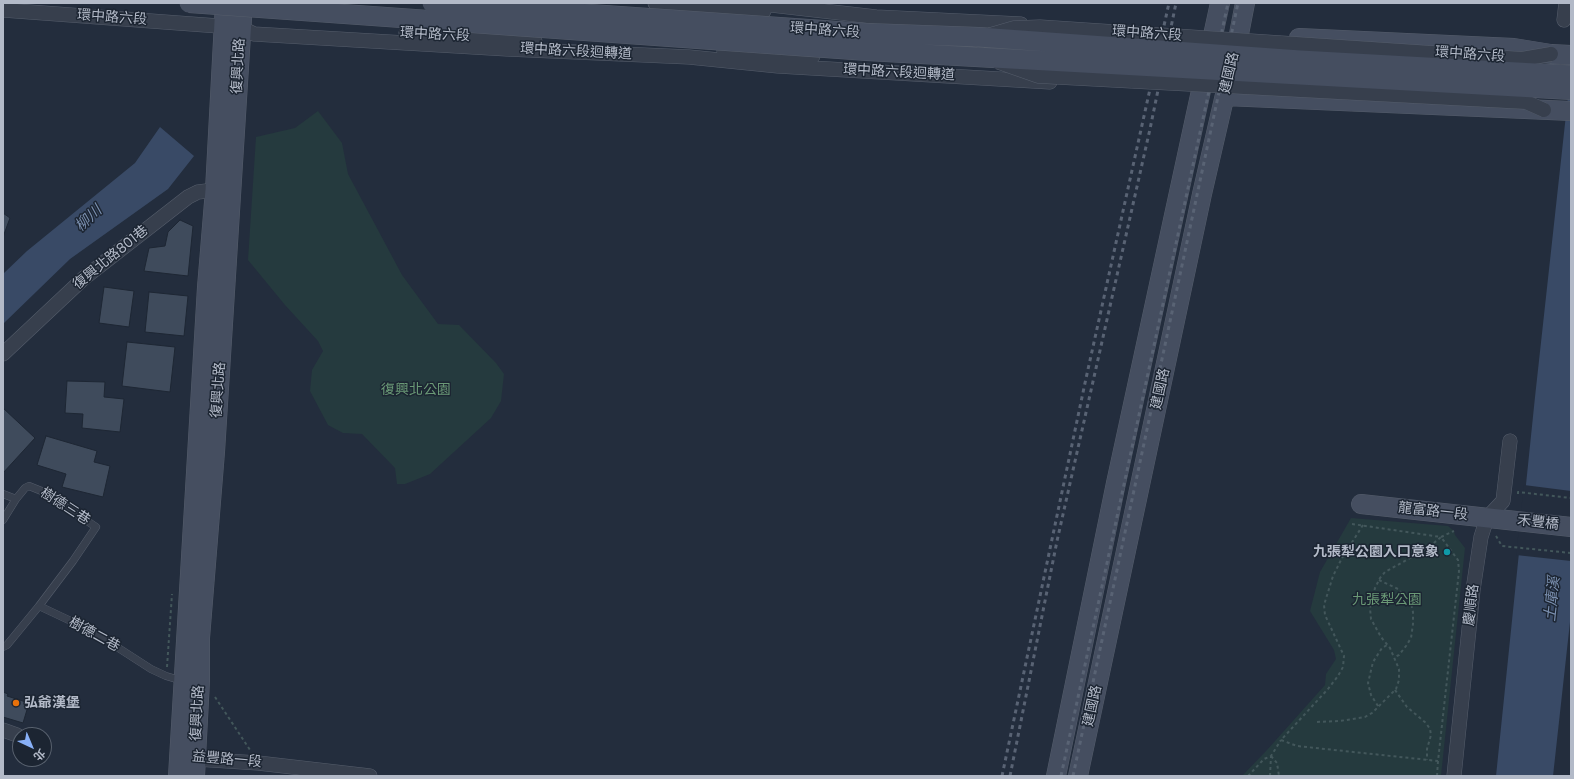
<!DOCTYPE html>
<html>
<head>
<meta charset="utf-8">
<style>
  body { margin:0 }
  #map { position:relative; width:1574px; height:779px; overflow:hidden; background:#232d3d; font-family:Poppins,"Noto Sans TC",sans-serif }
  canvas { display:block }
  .frame { position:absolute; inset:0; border:4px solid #b3bac8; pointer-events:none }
  .north { position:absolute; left:12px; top:727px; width:40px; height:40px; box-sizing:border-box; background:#1c2532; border:1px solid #58616e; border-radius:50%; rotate:136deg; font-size:11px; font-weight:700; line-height:16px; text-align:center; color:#b3bac8 }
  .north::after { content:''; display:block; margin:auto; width:14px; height:18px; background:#88b0f7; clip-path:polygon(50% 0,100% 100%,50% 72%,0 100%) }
</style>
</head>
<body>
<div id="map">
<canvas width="1574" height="779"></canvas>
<div class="frame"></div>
<div class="north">北</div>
</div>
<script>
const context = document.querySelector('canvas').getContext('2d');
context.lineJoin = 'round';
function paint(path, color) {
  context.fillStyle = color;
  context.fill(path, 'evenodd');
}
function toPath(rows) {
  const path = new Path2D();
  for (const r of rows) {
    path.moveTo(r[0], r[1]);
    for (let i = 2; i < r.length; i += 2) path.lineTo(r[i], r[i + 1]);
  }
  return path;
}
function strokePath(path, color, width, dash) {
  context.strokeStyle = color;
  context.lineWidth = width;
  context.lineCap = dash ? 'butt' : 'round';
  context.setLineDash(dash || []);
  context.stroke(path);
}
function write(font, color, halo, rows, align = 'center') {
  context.font = font + ' Poppins,"Noto Sans TC",sans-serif';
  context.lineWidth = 3;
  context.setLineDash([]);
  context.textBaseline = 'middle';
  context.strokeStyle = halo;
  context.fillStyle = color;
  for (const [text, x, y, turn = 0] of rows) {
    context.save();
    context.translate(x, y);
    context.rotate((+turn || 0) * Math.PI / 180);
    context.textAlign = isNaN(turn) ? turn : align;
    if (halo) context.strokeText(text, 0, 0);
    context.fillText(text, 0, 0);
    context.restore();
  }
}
paint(toPath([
  [318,111,342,143,348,174,402,275,438,324,459,325,496,363,504,374,501,401,491,418,430,474,405,484,397,484,395,468,362,434,343,433,328,425,310,391,312,370,323,351,318,341,285,305,248,260,256,137,295,128],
  [1351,518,1448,526,1454,531,1455,535,1465,548,1441,776,1242,776,1267,750,1325,685,1326,674,1336,659,1334,650,1310,611,1320,572]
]), '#253a3e');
paint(toPath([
  [1571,69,1571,613,1553,776,1496,776,1535,397],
  [160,127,194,156,168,189,70,259,3,324,3,274,27,251,135,163]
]), '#394a66');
paint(toPath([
  [1524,485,1571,491,1571,561,1516,555]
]), '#232d3d');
const building = toPath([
  [3,213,10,218,3,237,3,213],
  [180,220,193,226,188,276,144,271,149,248,165,246,168,232,180,220],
  [104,287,134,291,129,327,99,323,104,287],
  [149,292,188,296,184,336,145,332,149,292],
  [127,342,175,347,170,392,122,386,127,342],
  [67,381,105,382,104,397,124,399,120,432,82,428,83,414,65,413,67,381],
  [3,408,35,438,3,473,3,408],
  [46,436,97,451,94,462,110,466,103,497,62,487,66,474,37,465,46,436],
  [3,692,8,694,7,696,29,703,23,723,3,717,3,692]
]);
paint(building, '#3f4b5c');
strokePath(building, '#1e2734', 1);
const lane = toPath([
  [3,494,16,499],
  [3,520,16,499,25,488,29,486,44,492,96,527,73,561,39,606],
  [3,647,7,645,39,606,92,631,151,669,166,676,183,681]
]);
const street = toPath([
  [655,3,764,11],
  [754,3,876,17,1021,24],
  [3,10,232,27],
  [1564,20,1566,3],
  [242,28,254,34,507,49,689,57,778,66,1050,82],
  [406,33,535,41],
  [724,51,813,56],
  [3,354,84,278,188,197,198,192,223,189],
  [3,730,17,735],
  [187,757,196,759,258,763,370,776],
  [1454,776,1473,590,1481,537,1487,518,1503,501,1510,441]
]);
const secondary = toPath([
  [1299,38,1514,48,1551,54,1571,55],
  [1225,96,1571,111],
  [1361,504,1571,527],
  [178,776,207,287,215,190,225,3],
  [195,776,200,681,200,638,215,452,243,3],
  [1056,776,1116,483,1220,3],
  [1078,776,1202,194,1239,34,1245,3]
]);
strokePath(lane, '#555d6b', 8);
strokePath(street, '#555d6b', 15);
strokePath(secondary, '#555d6b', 20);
strokePath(toPath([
  [1518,494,1518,492,1571,498],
  [1352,524,1441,537,1454,531],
  [1496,536,1502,546,1571,553],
  [1379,580,1398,589,1411,603,1413,612,1413,624,1411,638,1406,646,1399,655,1395,657],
  [167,667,172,594],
  [1395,690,1407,707,1426,723,1430,729,1431,735,1427,749,1427,760],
  [215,697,250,750],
  [1378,706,1371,695,1368,683,1373,662,1382,648,1387,645],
  [1317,722,1340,721,1365,717,1372,713,1396,689,1399,680,1399,669,1390,648,1381,637,1371,619,1370,608,1375,588,1380,578,1385,572,1428,548,1441,537,1458,560,1459,571,1438,761,1297,746,1281,740,1328,689,1338,676,1343,667,1344,656,1325,615,1324,605,1333,576,1342,558,1363,525],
  [1271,756,1277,763,1279,776],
  [1248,776,1264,759,1271,756,1281,740],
  [1270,776,1271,756],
  [1437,776,1438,761]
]), '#43575b', 2, [3, 3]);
strokePath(lane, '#373f4d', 7);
strokePath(street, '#373f4d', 14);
strokePath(secondary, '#454e60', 19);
strokePath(toPath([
  [1002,776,1085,383,1169,3],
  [1010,776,1057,541,1150,129,1176,3],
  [1061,776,1228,3],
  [1073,776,1238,3]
]), '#596374', 3, [4, 4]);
const streetBridge = toPath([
  [990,35,1014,28,1040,27,1522,59,1551,54],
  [998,62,1038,76,1526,102,1544,110]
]);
const secondaryBridge = toPath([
  [189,3,867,51,1571,90],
  [432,3,867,33,979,37,1300,60,1571,75]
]);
strokePath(streetBridge, '#555d6b', 15, []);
strokePath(secondaryBridge, '#555d6b', 20, []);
strokePath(streetBridge, '#373f4d', 14);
strokePath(secondaryBridge, '#454e60', 19);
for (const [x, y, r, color] of [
  [1447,552,4,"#0f9aa8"],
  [16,703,4,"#e8710a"]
]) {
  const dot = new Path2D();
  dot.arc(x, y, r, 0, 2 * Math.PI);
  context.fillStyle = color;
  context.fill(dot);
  strokePath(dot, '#1c2532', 1.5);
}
write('14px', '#b3bac8', '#1c2532', [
  ["環中路六段",112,18,4],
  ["環中路六段",825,31,4],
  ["環中路六段",1147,34,4],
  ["環中路六段",435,35,3],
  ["環中路六段迴轉道",576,52,3],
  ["環中路六段",1470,55,4],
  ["復興北路",239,66,-87],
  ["環中路六段迴轉道",899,73,3],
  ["建國路",1230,73,-77],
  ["復興北路801巷",111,258,-39],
  ["建國路",1161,389,-78],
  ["復興北路",219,390,-86],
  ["樹德三巷",65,507,33],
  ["龍富路一段",1433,512,6],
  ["禾豐橋",1538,523,7],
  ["慶順路",1472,605,-83],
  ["樹德二巷",94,635,29],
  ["建國路",1093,706,-78],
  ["復興北路",198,713,-87],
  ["益豐路一段",227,760,5]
]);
write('14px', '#6a9976', '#1c2532', [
  ["復興北公園",416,390],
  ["九張犁公園",1387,600]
]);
write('bold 14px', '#b3bac8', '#1c2532', [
  ["九張犁公園入口意象",1439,552],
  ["弘爺漢堡",24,703,"left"]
], 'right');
write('italic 15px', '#7b90b0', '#1c2532', [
  ["柳川",89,219,-43],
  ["土庫溪",1553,599,-84]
]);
</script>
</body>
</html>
